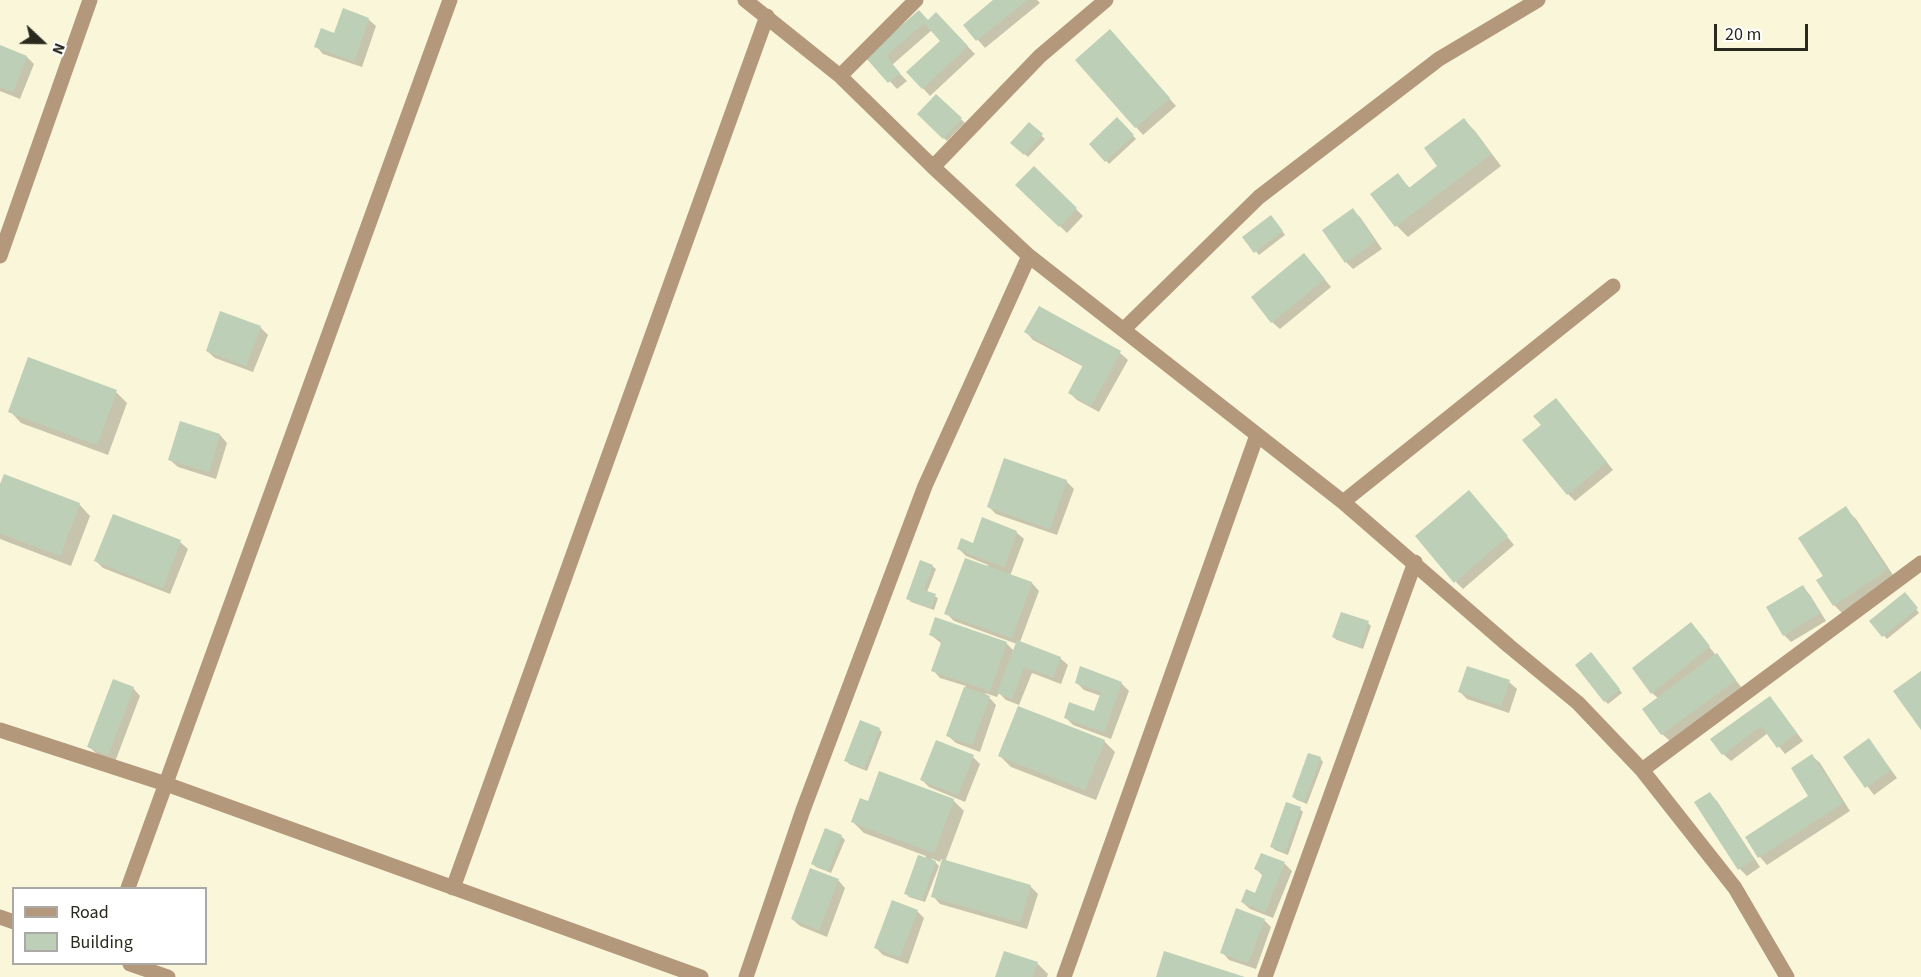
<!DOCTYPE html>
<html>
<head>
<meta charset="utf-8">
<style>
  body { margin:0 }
  #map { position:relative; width:1921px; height:977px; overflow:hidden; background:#f9f6d9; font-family:"Source Sans 3",sans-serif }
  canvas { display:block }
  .legend { position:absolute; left:12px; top:887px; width:195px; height:78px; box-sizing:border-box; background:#fff; border:2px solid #aaa9a5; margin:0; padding:8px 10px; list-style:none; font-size:18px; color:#2a291e }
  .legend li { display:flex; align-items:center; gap:12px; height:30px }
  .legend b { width:30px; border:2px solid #aaa9a5 }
  .north { position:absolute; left:12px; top:12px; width:60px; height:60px; -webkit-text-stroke:4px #fff; paint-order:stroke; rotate:112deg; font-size:16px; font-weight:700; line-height:24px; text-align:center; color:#2a291e }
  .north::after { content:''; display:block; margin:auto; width:21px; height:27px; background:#2a291e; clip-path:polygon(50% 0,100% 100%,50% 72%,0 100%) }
  .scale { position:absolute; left:1714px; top:24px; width:94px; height:27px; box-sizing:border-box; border:3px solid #2a291e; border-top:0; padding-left:8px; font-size:18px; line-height:21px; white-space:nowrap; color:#2a291e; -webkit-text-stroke:4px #fff; paint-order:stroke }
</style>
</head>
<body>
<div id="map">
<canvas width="1921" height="977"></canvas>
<ul class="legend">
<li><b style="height:8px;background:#b3987c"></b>Road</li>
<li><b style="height:16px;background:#bdd0b7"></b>Building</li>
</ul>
<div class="north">N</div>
<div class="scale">20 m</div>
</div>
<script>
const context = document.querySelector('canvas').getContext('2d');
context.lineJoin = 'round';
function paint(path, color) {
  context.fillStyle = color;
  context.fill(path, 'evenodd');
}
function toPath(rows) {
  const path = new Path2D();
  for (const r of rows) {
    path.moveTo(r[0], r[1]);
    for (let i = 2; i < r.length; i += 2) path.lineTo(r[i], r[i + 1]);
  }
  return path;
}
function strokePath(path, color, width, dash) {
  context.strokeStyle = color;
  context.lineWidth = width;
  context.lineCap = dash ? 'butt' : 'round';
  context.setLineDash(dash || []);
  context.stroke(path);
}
paint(toPath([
  [995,0,1037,0,1040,3,985,48,965,25],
  [919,12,928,22,936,14,975,54,930,96,908,72,942,41,932,30,892,65,907,81,897,89,868,57],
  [368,19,376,26,362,67,323,54,316,46],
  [1117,39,1176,106,1143,135,1077,60],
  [0,46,27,57,34,64,20,99,0,91],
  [937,96,965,123,947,141,919,114],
  [1117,119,1136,139,1109,164,1091,144],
  [1464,120,1475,131,1501,166,1408,237,1397,226,1373,194,1397,175,1410,188,1439,166],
  [1029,124,1045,139,1028,157,1012,143],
  [1034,168,1083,216,1067,233,1018,185],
  [1353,210,1360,217,1382,249,1353,269,1346,262],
  [1274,220,1285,235,1259,255,1245,238],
  [1311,263,1331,287,1280,329,1272,322],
  [1039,308,1120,353,1128,360,1099,412,1077,400,1070,393,1084,367,1033,340,1026,332],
  [260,327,268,335,253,372,215,358,207,351],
  [116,392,127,403,108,455,21,423,10,411],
  [1563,407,1613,470,1575,501,1568,494],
  [220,435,227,443,216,479,178,467,170,460],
  [1066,481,1074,489,1057,535,996,514,989,507],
  [0,488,79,504,90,516,71,566,0,539],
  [1476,499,1514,545,1463,589,1456,582],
  [1845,508,1856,519,1897,581,1845,616,1834,605,1825,577],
  [114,516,180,542,188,549,170,594,103,568,96,561],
  [1016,532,1024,539,1010,576,1032,583,1039,591,1020,642,1060,658,1068,665,1061,684,1032,673,1019,705,1006,700,999,693,997,697,985,693,996,705,980,752,956,743,948,736,966,686,940,678,933,670,942,644,931,635,1006,643,1014,651,1017,644,954,621,946,613,988,565,966,556,959,549],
  [932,566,936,569,927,592,938,598,934,610,911,602,908,598],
  [1803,587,1810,595,1826,621,1791,642,1784,635],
  [1905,594,1919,613,1887,639,1871,622],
  [1368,623,1371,626,1363,649,1337,640,1333,637],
  [1691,624,1742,688,1670,741,1662,734,1658,698,1652,693],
  [1595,658,1622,693,1608,704,1605,701],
  [1076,682,1121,683,1129,691,1111,739,1073,725,1065,717,1095,713,1101,696,1084,690],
  [1509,682,1517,689,1509,713,1467,699,1460,692],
  [133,688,140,696,115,762,97,754,89,747],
  [1770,697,1803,741,1785,754,1768,733,1731,761,1723,754],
  [879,729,882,732,867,771,849,764,846,760],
  [1869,740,1897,778,1874,795,1845,757],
  [1104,741,1115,752,1096,800,1011,767,1000,756],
  [1812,756,1820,763,1850,811,1767,865,1760,857,1747,837,1811,796],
  [973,757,980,764,965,802,929,787,922,780],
  [1320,758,1323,762,1307,804,1297,800,1293,797],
  [1710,794,1717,801,1760,867,1747,876,1740,869],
  [952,799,964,811,945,862,1030,886,1038,894,1027,929,940,904,933,896,943,860,941,859,940,862,931,858,939,866,925,902,909,897,906,893,926,856,864,833,853,822,869,803],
  [1300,809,1303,812,1288,855,1275,850,1272,847],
  [841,836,845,840,831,873,816,867,813,864],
  [1262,854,1285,864,1292,871,1273,918,1250,909,1242,902,1256,895,1264,877,1256,869],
  [838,880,845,888,827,937,800,926,792,919],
  [917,911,924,918,908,964,883,955,875,947],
  [1264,920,1271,927,1256,969,1229,960,1222,952],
  [1037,963,1048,974,1047,977,997,977]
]), '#0003');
paint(toPath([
  [993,0,1027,0,976,41,963,25],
  [343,8,369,18,354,61,314,47,321,28,334,33],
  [919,10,928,20,936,12,968,46,922,89,906,72,940,41,924,23,886,56,900,73,888,83,865,57],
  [1110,29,1170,98,1135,128,1075,60],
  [0,45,27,56,13,92,0,87],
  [936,94,962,118,943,139,917,114],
  [1117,117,1134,135,1105,162,1089,144],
  [1464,118,1491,154,1395,227,1370,194,1398,173,1409,188,1437,166,1424,148],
  [1029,122,1043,134,1024,155,1010,143],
  [1034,166,1077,208,1059,227,1015,185],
  [1353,208,1375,242,1345,263,1322,230],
  [1271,215,1283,231,1254,253,1242,237],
  [1304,253,1325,279,1271,323,1251,297],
  [1039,306,1121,351,1091,406,1068,393,1083,365,1024,332],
  [220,311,261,326,246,366,206,351],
  [28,357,117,390,97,445,8,412],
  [1556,398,1607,462,1567,495,1522,440,1541,425,1533,416],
  [180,421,220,434,209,472,168,460],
  [1004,458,1067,480,1050,529,987,507],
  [4,474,80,503,60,556,0,533,0,484],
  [1469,490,1508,536,1454,583,1415,536],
  [1846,506,1887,570,1833,606,1816,580,1823,576,1798,538],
  [113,514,181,540,163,588,94,561],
  [982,517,1017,531,1004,567,957,549,961,538,973,543],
  [965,558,1032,582,1012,638,944,614],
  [920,560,933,565,924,590,936,594,931,608,906,599],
  [1803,585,1820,613,1783,636,1766,607],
  [1905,592,1918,608,1882,637,1869,621],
  [1341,612,1369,621,1360,647,1332,637],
  [935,617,1007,642,990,691,931,671,942,640,929,635],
  [1691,622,1710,646,1651,694,1632,668],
  [1017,640,1061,657,1053,677,1024,667,1012,699,997,693],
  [1591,652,1620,689,1604,702,1575,665],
  [1717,653,1736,680,1661,735,1642,709],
  [1080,666,1122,682,1104,732,1064,718,1069,702,1094,711,1101,692,1075,683],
  [1467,666,1510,680,1501,706,1458,692],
  [1921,671,1921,730,1893,691],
  [113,679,134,687,108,755,87,747],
  [964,687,990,696,972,745,946,736],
  [1770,696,1797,733,1777,748,1761,726,1722,755,1710,739],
  [1018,706,1105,740,1085,790,998,756],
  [860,720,880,728,864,768,844,761],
  [1869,738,1891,770,1865,788,1843,757],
  [936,740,974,755,958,795,920,780],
  [1308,753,1321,757,1304,802,1292,797],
  [1812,754,1843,803,1758,858,1745,837,1808,796,1791,768],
  [879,771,954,799,934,853,851,822,860,798,868,801],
  [1710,792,1754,859,1738,870,1694,802],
  [1286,802,1301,807,1285,852,1270,847],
  [825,828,842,835,828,871,811,864],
  [1261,853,1285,862,1265,912,1241,902,1246,889,1255,893,1263,873,1254,869],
  [918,855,936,861,922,900,904,894],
  [942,859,1031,885,1020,922,931,897],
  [810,868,839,879,819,930,791,919],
  [892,900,918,910,900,957,874,948],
  [1236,908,1265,919,1248,963,1220,953],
  [1004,951,1038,962,1032,977,995,977],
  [1164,951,1245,977,1156,977]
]), '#bdd0b7');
strokePath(toPath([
  [745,0,840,76,933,167,1029,256,1343,502,1509,646,1578,703,1642,770,1735,888,1787,977],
  [840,76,916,0],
  [933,167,1040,56,1106,0],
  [0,256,90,0],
  [1124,329,1259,197,1439,59,1538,0],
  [1343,502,1613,286],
  [0,730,166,784,701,977],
  [1642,770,1921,563],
  [128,888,450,0],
  [453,888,767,16],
  [0,917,14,922],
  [130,964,168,977],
  [746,977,803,810,925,486,1029,256],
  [1064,977,1257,435],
  [1265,977,1415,562]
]), '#b3987c', 15);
</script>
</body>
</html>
